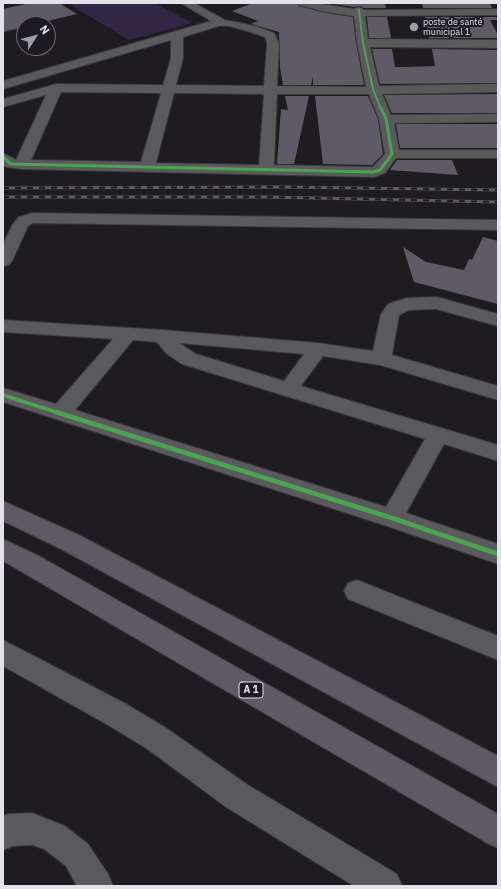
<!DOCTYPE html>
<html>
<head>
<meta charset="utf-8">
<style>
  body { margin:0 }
  #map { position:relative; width:501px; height:889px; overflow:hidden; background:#1e1c20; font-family:"IBM Plex Sans",sans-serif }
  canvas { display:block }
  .frame { position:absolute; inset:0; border:4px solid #e3e2e8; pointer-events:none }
  .north { position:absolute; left:16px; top:16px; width:40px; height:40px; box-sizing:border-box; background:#1d1a22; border:1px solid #6c6a71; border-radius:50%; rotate:54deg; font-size:11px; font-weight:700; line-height:16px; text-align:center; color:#e3e2e8 }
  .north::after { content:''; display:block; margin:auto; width:14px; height:18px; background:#9e9da2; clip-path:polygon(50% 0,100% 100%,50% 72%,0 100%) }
</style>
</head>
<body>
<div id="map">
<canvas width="501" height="889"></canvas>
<div class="frame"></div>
<div class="north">N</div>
</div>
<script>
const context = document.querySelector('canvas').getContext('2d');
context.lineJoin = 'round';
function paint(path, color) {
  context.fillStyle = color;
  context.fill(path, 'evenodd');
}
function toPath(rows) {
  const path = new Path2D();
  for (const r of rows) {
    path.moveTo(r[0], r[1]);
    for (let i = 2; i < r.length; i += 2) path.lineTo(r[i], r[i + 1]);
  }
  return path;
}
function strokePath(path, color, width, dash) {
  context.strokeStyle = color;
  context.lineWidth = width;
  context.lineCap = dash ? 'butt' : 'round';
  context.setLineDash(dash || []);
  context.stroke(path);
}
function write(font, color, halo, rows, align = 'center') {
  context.font = font + ' "IBM Plex Sans",sans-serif';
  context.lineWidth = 4;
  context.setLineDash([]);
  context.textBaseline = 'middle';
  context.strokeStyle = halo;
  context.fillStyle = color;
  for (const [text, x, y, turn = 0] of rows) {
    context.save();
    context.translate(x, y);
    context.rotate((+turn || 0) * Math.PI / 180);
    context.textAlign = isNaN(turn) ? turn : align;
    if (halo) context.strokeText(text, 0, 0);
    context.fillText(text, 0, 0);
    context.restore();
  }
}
paint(toPath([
  [67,3,155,3,192,23,129,40]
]), '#312644');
paint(toPath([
  [30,3,59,3,77,14,35,24,24,24,24,27,3,32,3,9],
  [253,3,297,3,299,6,326,13,353,17,356,43,364,85,313,85,313,77,311,85,283,85,280,67,279,32,251,24,258,21,232,11],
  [326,3,385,3,386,8,364,8,360,6,354,7],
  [422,3,490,3,492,8,423,8],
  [367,17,387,17,391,38,369,38],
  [425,17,496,17,498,20,490,20,498,35,498,38,429,38],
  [372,49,392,49,395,67,405,67,435,66,432,49,498,50,498,83,380,84],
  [498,94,498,113,392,113,384,95],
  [285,96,309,96,294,164,277,164,281,109,288,110],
  [315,96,368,96,378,119,383,154,372,165,323,164],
  [396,124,498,124,498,148,400,148],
  [397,160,452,160,458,175,390,170],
  [483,237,498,241,498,304,414,282,403,247,426,262,464,270,469,259,472,260]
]), '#5f5b66');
const minor = toPath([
  [181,3,194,3,225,20,255,26,274,33,279,43,277,86,366,87,357,43,354,16,326,12,299,5,298,3,316,3,354,9,359,7,364,10,498,9,498,15,365,16,368,39,498,40,498,48,370,47,379,86,498,84,498,92,382,94,391,115,498,114,498,122,394,123,399,150,498,150,498,158,396,158,385,173,374,177,21,169,6,167,3,165,3,153,16,160,46,95,3,107,3,99,56,84,163,85,171,58,171,40,3,89,3,81,211,21,181,3],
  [219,26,229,26,247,31,265,37,267,43,264,86,176,85,183,58,183,37,219,26],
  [61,92,161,93,141,162,31,160,61,92],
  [174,93,264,94,259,165,156,163,174,93],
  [277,94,369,94,379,119,385,154,373,167,274,165,277,94],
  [32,213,498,220,498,230,33,223,28,226,12,261,9,265,3,266,3,244,13,224,19,217,32,213],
  [437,297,498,314,498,326,436,309,409,310,399,315,392,355,498,386,498,400,380,365,323,356,301,386,498,445,498,461,444,444,406,513,498,544,498,564,384,525,3,402,3,388,56,404,113,339,3,332,3,320,163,330,318,343,373,351,381,314,388,304,407,298,437,297],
  [133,340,157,342,167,354,182,364,425,439,386,507,75,410,133,340],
  [179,343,304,354,284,381,196,354,179,343],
  [357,580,498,636,498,660,348,599,344,591,348,583,357,580],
  [3,640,128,705,166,728,248,785,397,874,402,886,354,886,226,807,146,748,108,725,3,666,3,640],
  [32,813,65,826,88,844,108,874,113,886,77,886,66,866,44,849,32,845,13,846,3,850,3,816,8,814,32,813]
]);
const highway = toPath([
  [3,501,79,535,498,756,498,787,61,549,3,521,3,501],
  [3,539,39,556,498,814,498,848,487,843,3,561,3,539]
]);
strokePath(minor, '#38373a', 2);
strokePath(highway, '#38373a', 2);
paint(minor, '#5a595c');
paint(highway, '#5e5965');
const rail = toPath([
  [3,188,284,187,498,190],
  [3,197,268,197,498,202]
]);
strokePath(rail, '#5d5d5f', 3);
strokePath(rail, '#1d1a22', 2, [6]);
strokePath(toPath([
  [359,10,363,43,373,89,381,109]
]), '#4ca352', 2);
strokePath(toPath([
  [3,157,11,164,374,172,380,170,392,154,386,119,381,108]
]), '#4ca352', 3);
strokePath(toPath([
  [3,395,59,413]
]), '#4ca352', 3.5);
strokePath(toPath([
  [56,412,392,518,498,554]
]), '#4ca352', 4.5);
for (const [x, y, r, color] of [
  [414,27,5,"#9e9da2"]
]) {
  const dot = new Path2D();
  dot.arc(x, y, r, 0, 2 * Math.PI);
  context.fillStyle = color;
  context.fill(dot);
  strokePath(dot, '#1d1a22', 1.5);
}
write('9px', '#e3e2e8', '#1d1a22', [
  ["poste de santé",423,22],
  ["municipal 1",423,32]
], 'left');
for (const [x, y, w] of [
  [251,690,24]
]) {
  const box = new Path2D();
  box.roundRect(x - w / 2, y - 8, w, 16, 3);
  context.fillStyle = '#1d1a22';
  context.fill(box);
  strokePath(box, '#e3e2e8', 1);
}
write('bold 10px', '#e3e2e8', null, [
  ["A 1",251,690]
]);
</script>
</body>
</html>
